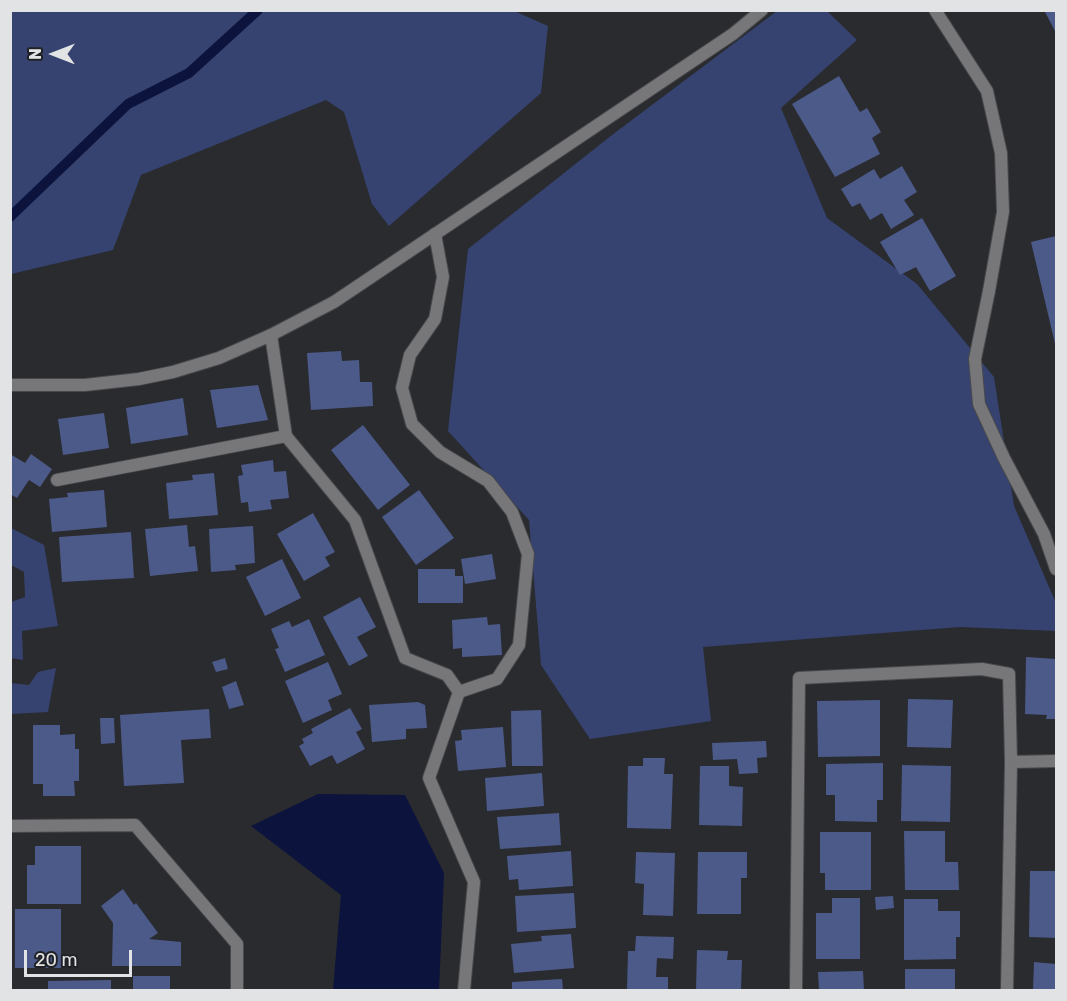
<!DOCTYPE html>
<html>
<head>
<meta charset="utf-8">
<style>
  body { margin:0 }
  #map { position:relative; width:1067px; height:1001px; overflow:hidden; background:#2a2b2f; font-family:Rubik,sans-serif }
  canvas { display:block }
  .frame { position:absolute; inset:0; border:12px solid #e2e3e5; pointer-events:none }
  .north { position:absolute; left:24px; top:24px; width:60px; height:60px; -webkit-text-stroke:4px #202125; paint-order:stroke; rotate:270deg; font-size:16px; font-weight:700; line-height:24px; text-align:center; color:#e2e3e5 }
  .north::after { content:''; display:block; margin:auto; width:21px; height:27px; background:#e2e3e5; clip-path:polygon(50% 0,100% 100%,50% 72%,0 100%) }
  .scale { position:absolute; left:24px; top:950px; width:108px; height:27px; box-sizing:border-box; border:3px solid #e2e3e5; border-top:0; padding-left:8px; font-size:18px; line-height:21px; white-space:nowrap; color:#e2e3e5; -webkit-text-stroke:4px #202125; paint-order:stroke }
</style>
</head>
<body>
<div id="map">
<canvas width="1067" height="1001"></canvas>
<div class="frame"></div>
<div class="north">N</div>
<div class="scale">20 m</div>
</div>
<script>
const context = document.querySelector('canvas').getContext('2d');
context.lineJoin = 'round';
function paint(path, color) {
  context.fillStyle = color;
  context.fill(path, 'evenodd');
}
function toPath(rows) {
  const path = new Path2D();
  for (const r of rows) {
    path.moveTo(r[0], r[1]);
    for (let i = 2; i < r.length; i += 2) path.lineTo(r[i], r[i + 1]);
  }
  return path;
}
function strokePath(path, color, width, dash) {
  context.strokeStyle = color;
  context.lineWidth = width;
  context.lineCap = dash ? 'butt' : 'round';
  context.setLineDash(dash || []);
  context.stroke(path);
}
paint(toPath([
  [514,11,548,26,541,93,389,226,372,204,344,112,326,100,141,175,113,250,11,274,11,11],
  [777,11,827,11,857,40,781,108,827,218,917,284,994,377,1014,506,1056,603,1056,631,960,627,703,647,711,721,590,739,541,665,529,520,448,431,468,249,612,135],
  [11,528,44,545,58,626,22,631,23,660,11,658,11,602,25,597,24,572,11,565],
  [56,668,48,712,11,714,11,683,29,685,38,672]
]), '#364370');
paint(toPath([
  [318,794,405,795,444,873,439,990,333,990,341,895,251,826]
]), '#0c133c');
strokePath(toPath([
  [10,217,128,104,189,73,258,10]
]), '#0c133c', 10);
paint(toPath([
  [1044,10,1056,10,1056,33],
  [839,76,860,112,867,108,881,132,872,138,880,154,835,177,792,104],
  [902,166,917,192,904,200,914,215,891,229,882,213,870,220,860,203,852,207,841,189,874,169,880,179],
  [922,218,956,276,930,291,916,267,900,275,880,242],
  [1056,236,1056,348,1031,242],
  [341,351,342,361,359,360,360,382,372,382,373,406,311,410,307,353],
  [258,385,268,420,217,428,210,390],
  [183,398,188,435,131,444,126,408],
  [104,413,109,448,63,455,58,419],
  [363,425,410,485,378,510,331,450],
  [10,454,25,463,31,454,52,469,40,487,29,480,17,498,10,494],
  [273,460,274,472,286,471,289,498,270,500,272,509,249,512,248,502,241,503,238,476,243,475,241,465],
  [214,473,218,515,169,519,166,483,193,480,192,475],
  [104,490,107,527,52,532,49,499,68,497,67,493],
  [419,490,454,538,416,565,382,517],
  [313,513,335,552,325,557,330,566,304,581,277,534],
  [187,525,189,547,195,546,198,571,150,576,145,529],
  [253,526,255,563,235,565,236,570,211,572,209,529],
  [131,532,134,578,62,582,59,537],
  [492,554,496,579,465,584,461,559],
  [282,559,301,598,265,616,246,577],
  [418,569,455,569,455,576,463,576,463,603,418,603],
  [360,597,376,627,357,637,368,656,349,666,323,617],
  [487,617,488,625,500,624,502,655,462,657,462,648,453,649,452,620],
  [309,619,325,655,285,672,275,649,279,648,271,629,289,621,292,627],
  [1026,657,1056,659,1055,693,1056,693,1056,719,1046,719,1047,715,1025,714],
  [225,658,228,669,216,672,212,662],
  [328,662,342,694,328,700,332,710,303,723,285,681],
  [236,681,244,705,229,709,222,687],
  [908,699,953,700,951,748,907,747],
  [880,700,880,756,818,757,817,701],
  [418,702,425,705,427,728,406,729,406,739,372,742,369,705],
  [350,708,362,729,356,732,365,749,337,764,332,755,310,766,299,746,304,743,302,739,313,733,311,729],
  [209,709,211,738,181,740,184,783,124,786,120,715],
  [541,710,543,766,512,766,511,711],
  [100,718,114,718,115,743,101,744],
  [33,725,60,725,60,735,75,734,75,749,79,749,79,781,74,781,75,796,43,796,43,784,33,784],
  [503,727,506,767,458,771,455,741,462,740,461,730],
  [766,741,767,757,757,758,758,773,739,774,737,759,713,760,712,743],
  [643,758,665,758,664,774,673,774,671,829,627,828,628,766,643,766],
  [883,763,883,800,877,800,877,822,835,821,835,795,826,795,826,764],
  [902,765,951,766,950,822,901,821],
  [700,766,729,766,729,786,743,787,742,826,699,825],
  [542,773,544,806,487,811,485,778],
  [559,813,561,845,500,849,497,817],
  [904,831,945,831,945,862,958,862,959,890,905,890],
  [820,832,871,832,871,890,825,890,825,873,820,873],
  [35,846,81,846,81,904,27,904,27,865,35,865],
  [571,851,573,886,519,890,518,879,509,880,507,856],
  [636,852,675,853,673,916,643,915,644,884,635,883],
  [698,852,747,852,747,878,741,878,741,914,697,914],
  [1030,871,1056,871,1056,938,1029,937],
  [123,889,134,905,136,903,158,933,149,939,181,942,181,966,112,966,113,923,101,906],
  [574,893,576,928,517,932,515,896],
  [893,896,894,908,876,910,875,897],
  [832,898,860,898,860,959,816,959,816,913,832,913],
  [904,899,938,899,938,911,960,911,960,937,956,937,956,959,904,960],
  [15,909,61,909,61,968,15,968],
  [571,934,574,968,514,973,511,944,542,941,541,936],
  [636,936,674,937,673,959,657,958,656,977,668,977,668,990,627,990,628,951,635,951],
  [697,950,728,951,727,960,742,960,741,990,696,990],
  [1034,962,1056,964,1056,990,1033,990],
  [905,969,955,969,955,990,905,990],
  [863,971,864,990,819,990,818,972],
  [133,976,170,976,170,990,133,990],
  [562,979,563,990,512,990,512,982],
  [111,980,111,990,48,990,48,981]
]), '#4c5a8a');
const service = toPath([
  [435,234,443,277,435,319,410,355,402,388,412,424,440,452,488,481,512,512,528,554,519,645,497,679,459,692],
  [989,291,975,359,979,404,1004,458,1044,534,1056,569],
  [57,480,286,436]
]);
const minor = toPath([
  [935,10,987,91,1001,153,1003,212,989,291],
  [271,335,286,436,355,520,405,658,447,675,459,692,429,778,474,882,464,990],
  [10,826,135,825,237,944,237,990],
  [796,990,799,678,982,669,1009,674,1011,762,1056,761],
  [1007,990,1011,762]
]);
const tertiary = toPath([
  [10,385,85,385,139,379,173,372,219,358,271,335,334,302,733,34,762,10]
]);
strokePath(service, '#47484c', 14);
strokePath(minor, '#47484c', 14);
strokePath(tertiary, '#47484c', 14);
strokePath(service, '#777779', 12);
strokePath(minor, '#777779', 12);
strokePath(tertiary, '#777779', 12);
</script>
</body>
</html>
